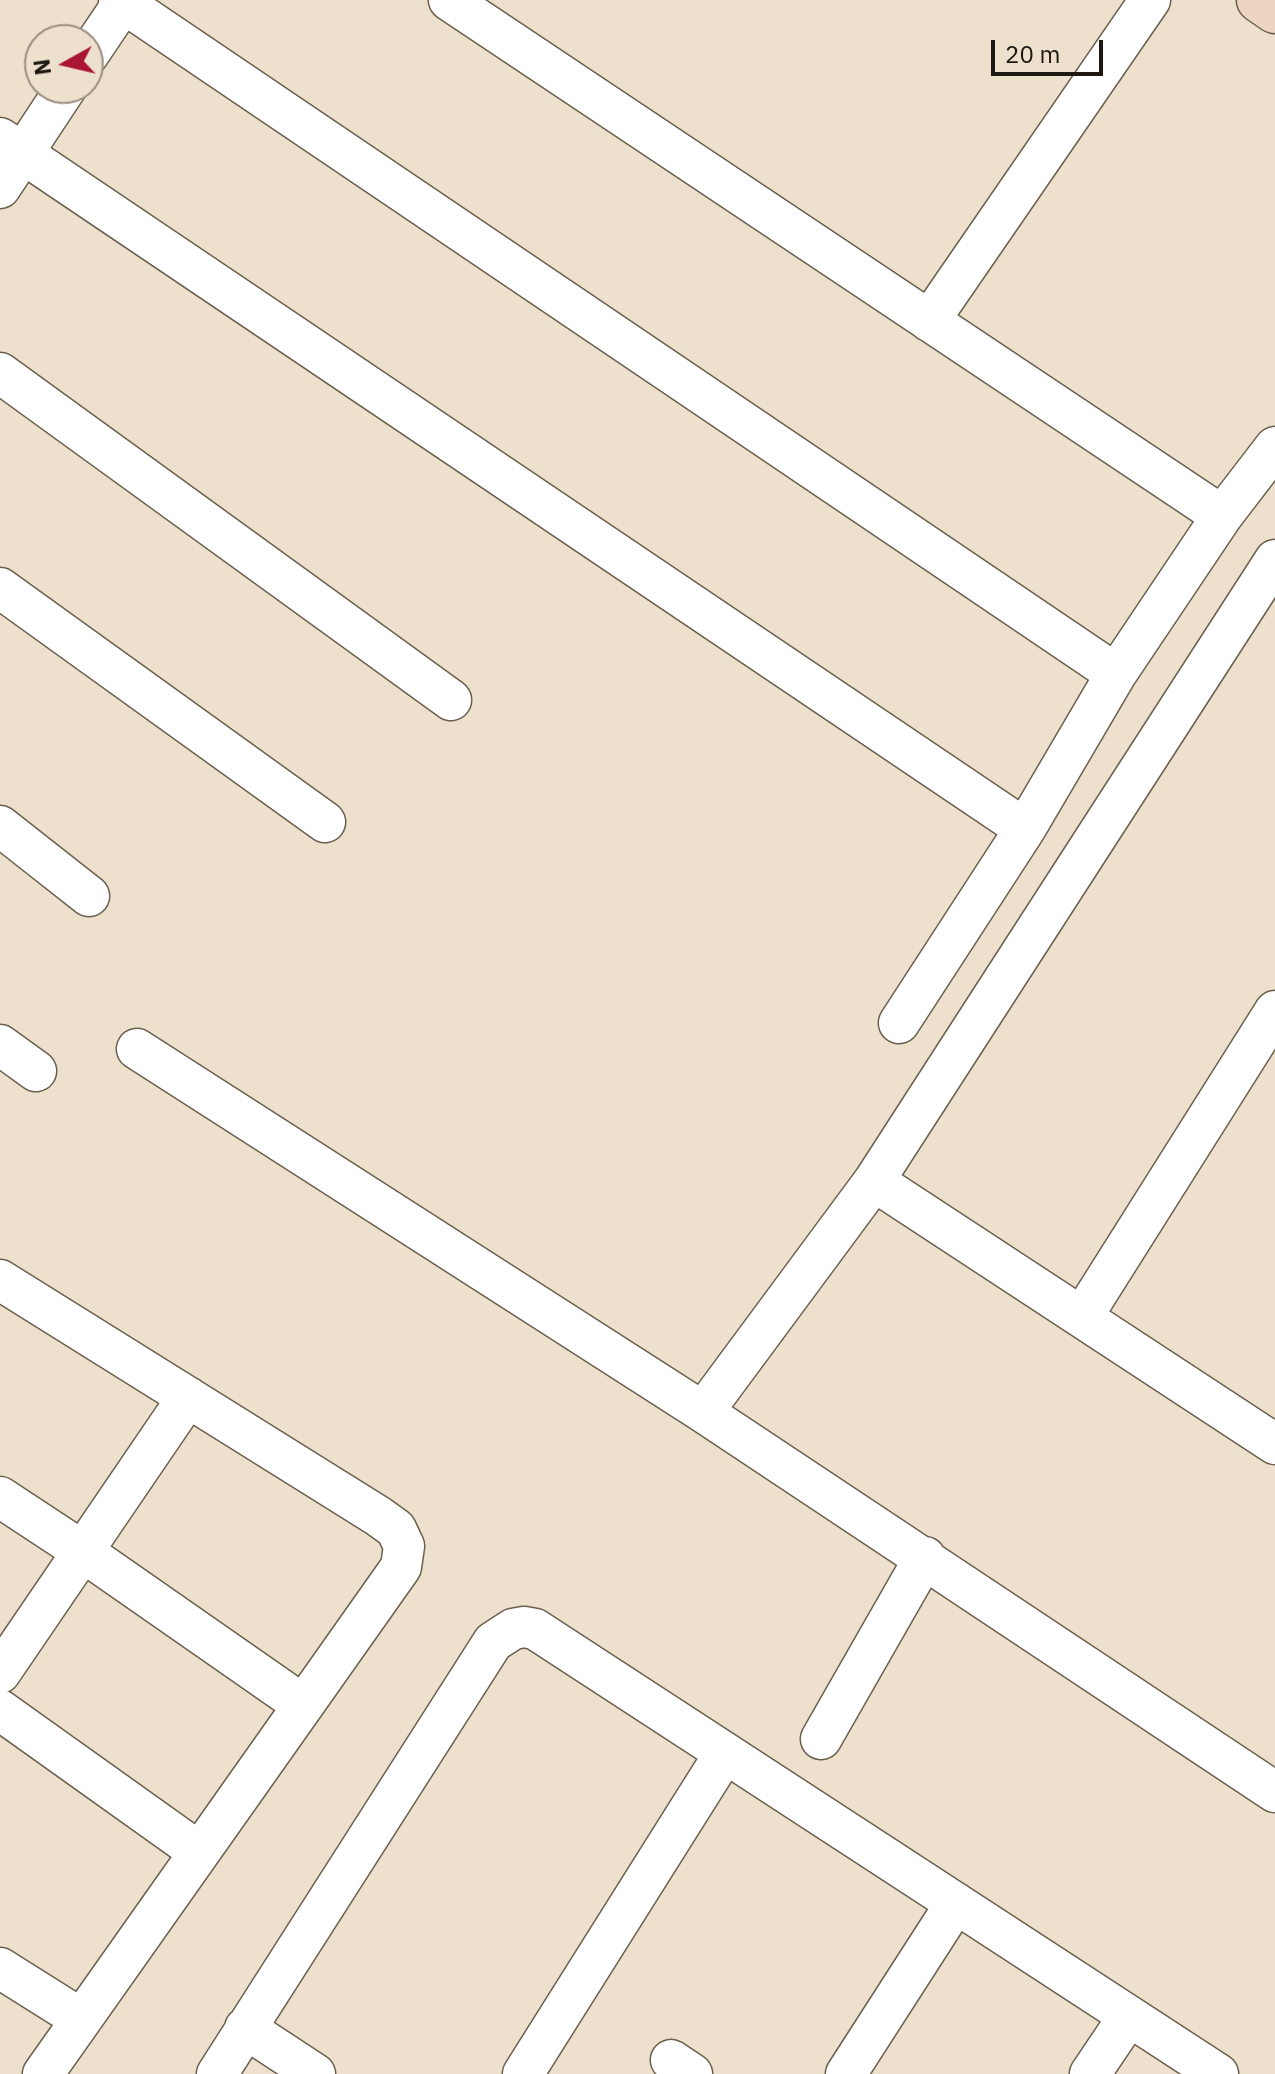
<!DOCTYPE html>
<html>
<head>
<meta charset="utf-8">
<style>
  body { margin:0 }
  #map { position:relative; width:1275px; height:2074px; overflow:hidden; background:#ede0cc; font-family:"IBM Plex Sans",sans-serif }
  canvas { display:block }
  .north { position:absolute; left:24px; top:24px; width:80px; height:80px; box-sizing:border-box; background:#ede0cc; border:2px solid #9a9081; border-radius:50%; rotate:262deg; font-size:22px; font-weight:700; line-height:32px; text-align:center; color:#1d1811 }
  .north::after { content:''; display:block; margin:auto; width:28px; height:36px; background:#ab1534; clip-path:polygon(50% 0,100% 100%,50% 72%,0 100%) }
  .scale { position:absolute; left:991px; top:40px; width:112px; height:36px; box-sizing:border-box; border:4px solid #1d1811; border-top:0; padding-left:10px; font-size:24px; line-height:28px; white-space:nowrap; color:#1d1811; -webkit-text-stroke:6px #ede0cc; paint-order:stroke }
</style>
</head>
<body>
<div id="map">
<canvas width="1275" height="2074"></canvas>
<div class="north">N</div>
<div class="scale">20 m</div>
</div>
<script>
const context = document.querySelector('canvas').getContext('2d');
context.lineJoin = 'round';
function toPath(rows) {
  const path = new Path2D();
  for (const r of rows) {
    path.moveTo(r[0], r[1]);
    for (let i = 2; i < r.length; i += 2) path.lineTo(r[i], r[i + 1]);
  }
  return path;
}
function strokePath(path, color, width, dash) {
  context.strokeStyle = color;
  context.lineWidth = width;
  context.lineCap = dash ? 'butt' : 'round';
  context.setLineDash(dash || []);
  context.stroke(path);
}
const street = toPath([
  [119,0,1116,674],
  [449,0,1222,516],
  [88,55,125,0],
  [0,138,1025,829,1116,674,1222,516,1275,447],
  [0,188,66,88],
  [929,321,1150,0],
  [0,373,451,700],
  [0,588,325,822],
  [0,826,89,896],
  [899,1023,1025,829],
  [0,1045,36,1071],
  [137,1049,703,1412,1275,1792],
  [874,1181,1275,1444],
  [0,1280,378,1516,396,1529,404,1546,401,1567,43,2074],
  [1082,1317,1275,1011],
  [703,1412,874,1181,1275,560],
  [0,1497,82,1551,303,1705],
  [0,1673,188,1397],
  [0,1710,199,1852],
  [821,1739,925,1557],
  [0,1968,81,2019],
  [245,2028,315,2074],
  [671,2060,692,2074],
  [217,2074,493,1642,513,1629,524,1627,535,1629,1218,2074],
  [523,2074,725,1753],
  [846,2074,956,1903],
  [1090,2074,1129,2016]
]);
const secondary = toPath([
  [1259,0,1275,11]
]);
strokePath(street, '#6b5f4e', 43);
strokePath(secondary, '#6b5f4e', 47);
strokePath(street, '#fff', 40);
strokePath(secondary, '#ecd6c1', 44);
</script>
</body>
</html>
